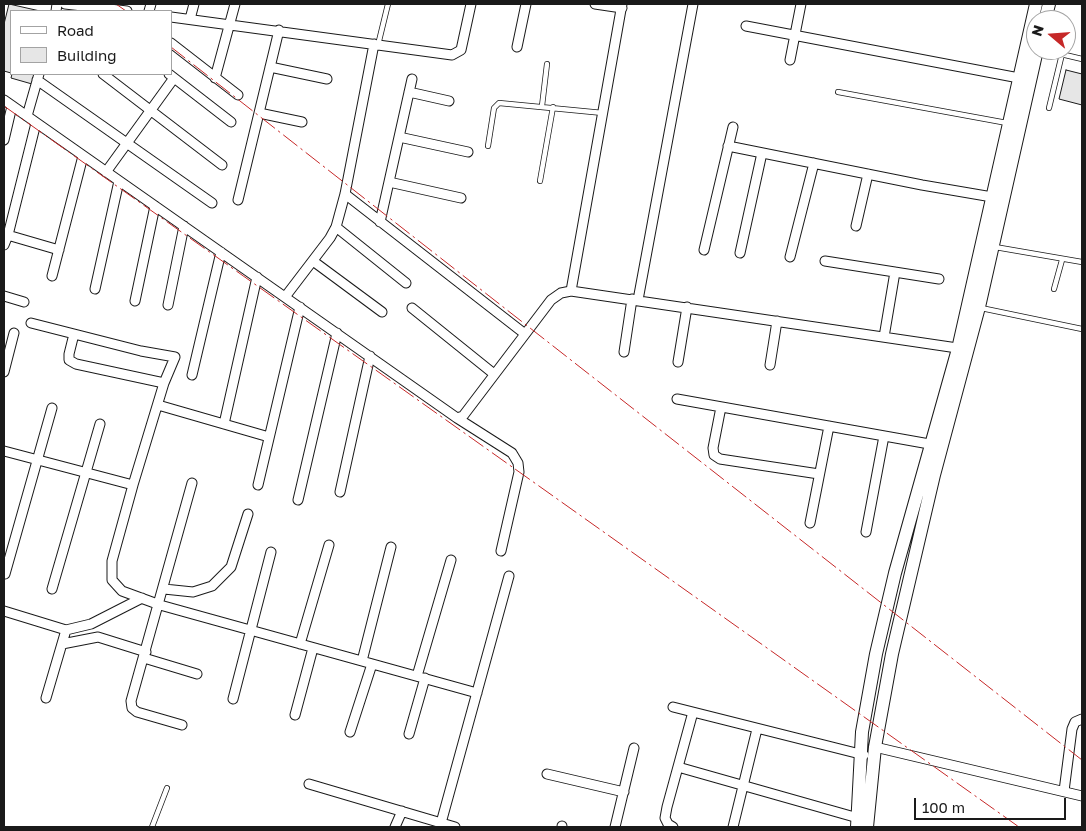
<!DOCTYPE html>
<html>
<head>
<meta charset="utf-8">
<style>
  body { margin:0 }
  #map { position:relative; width:1086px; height:831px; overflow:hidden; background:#fff; font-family:"Golos Text",sans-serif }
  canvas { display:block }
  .frame { position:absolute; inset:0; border:5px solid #1a1a1a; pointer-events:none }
  .legend { position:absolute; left:10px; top:10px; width:162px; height:65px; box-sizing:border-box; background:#fff; border:1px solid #a3a3a3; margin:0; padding:6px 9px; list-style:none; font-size:15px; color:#1a1a1a }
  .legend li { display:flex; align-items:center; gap:10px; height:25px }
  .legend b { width:25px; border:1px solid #a3a3a3 }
  .north { position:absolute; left:1026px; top:10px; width:50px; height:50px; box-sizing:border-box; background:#fff; border:1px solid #a3a3a3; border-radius:50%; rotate:288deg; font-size:14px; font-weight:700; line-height:20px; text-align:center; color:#1a1a1a }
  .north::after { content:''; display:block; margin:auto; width:18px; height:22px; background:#c62828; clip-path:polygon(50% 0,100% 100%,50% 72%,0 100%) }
  .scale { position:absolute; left:914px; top:798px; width:152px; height:22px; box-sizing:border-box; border:2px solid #1a1a1a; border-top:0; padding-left:6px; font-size:15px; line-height:18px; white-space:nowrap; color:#1a1a1a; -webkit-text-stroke:4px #fff; paint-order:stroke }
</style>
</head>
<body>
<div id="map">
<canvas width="1086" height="831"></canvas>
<div class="frame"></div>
<ul class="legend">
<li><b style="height:6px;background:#fff"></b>Road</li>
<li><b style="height:14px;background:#e6e6e6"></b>Building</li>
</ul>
<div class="north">N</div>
<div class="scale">100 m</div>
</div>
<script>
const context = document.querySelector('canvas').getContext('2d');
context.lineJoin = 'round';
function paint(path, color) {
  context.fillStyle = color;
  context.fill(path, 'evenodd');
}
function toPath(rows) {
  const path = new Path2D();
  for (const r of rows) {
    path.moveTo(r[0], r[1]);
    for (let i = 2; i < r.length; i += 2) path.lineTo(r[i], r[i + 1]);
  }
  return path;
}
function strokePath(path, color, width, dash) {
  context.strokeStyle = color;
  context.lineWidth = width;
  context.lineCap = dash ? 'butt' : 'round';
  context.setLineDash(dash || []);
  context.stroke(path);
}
const building = toPath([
  [9,4,40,11,11,11,11,73,4,71,4,24,9,4],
  [1066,70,1082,74,1082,105,1059,99,1066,70],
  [12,74,34,74,32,84,11,78,12,74]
]);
paint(building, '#e6e6e6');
strokePath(building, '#1a1a1a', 1);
const service = toPath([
  [378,45,388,4],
  [1044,50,1082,59],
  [838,92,1007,123],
  [542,106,547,64],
  [1049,108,1062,54],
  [488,146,494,108,499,103,603,113],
  [540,181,553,107],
  [995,247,1082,262],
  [1054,289,1062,260],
  [981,308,1082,329],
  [152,827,167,788]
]);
const minor = toPath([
  [65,4,127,11],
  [595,4,622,8],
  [56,11,57,4],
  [149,11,151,4],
  [171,17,452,55,461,50,471,4],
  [190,19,194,4],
  [746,26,1019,78],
  [171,43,238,95],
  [517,47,526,4],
  [790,60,801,4],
  [270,67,327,79],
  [103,74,222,165],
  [169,74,231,122],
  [215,78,235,4],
  [37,80,212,203],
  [409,92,449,101],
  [4,100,457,418,463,416,551,300,561,293,571,291,964,349],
  [259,113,302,122],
  [27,116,39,74],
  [399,137,468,152],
  [4,140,12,106],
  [728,146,922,185,998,198],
  [106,172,174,78],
  [389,182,461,198],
  [345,194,525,334],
  [238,200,279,30],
  [380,222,412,79],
  [856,226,868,174],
  [336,227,406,283],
  [4,234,59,250],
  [4,245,8,235,36,123],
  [704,250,733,127],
  [740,253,762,153],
  [790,257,814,163],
  [313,261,382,312],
  [825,261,939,279],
  [52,276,83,156],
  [95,289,119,181],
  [571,291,622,4],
  [4,296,24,302],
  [285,297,330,238,336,227,345,194,374,44],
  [638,300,693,4],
  [135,301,155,206],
  [168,305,184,226],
  [412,308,494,374],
  [31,323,141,351,175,357,164,383,133,485,112,561,112,580,122,591,160,605,477,693],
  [74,334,69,354,69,360,76,364,164,383],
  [884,337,895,272],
  [624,352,632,299],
  [678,362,687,307],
  [770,365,777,321],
  [4,372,14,333],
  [192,375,221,252],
  [677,399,935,445],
  [158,405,269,437],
  [721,407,713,448,714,455,720,459,819,474],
  [457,418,512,453,518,463,519,472,501,551],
  [224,424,257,277],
  [4,451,133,485],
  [258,485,300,307],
  [340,492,370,356],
  [298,500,337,333],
  [810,523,829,426],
  [866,532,884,436],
  [5,574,52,408],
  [52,589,100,424],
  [164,589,193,592,212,586,231,567,248,514],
  [4,611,66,630,91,624,142,598],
  [62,644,98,637,146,652],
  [300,644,329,545],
  [144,658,197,674],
  [362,661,391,547],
  [417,676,451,560],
  [46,698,66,630],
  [233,699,271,552],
  [673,707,864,755],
  [295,715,313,648],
  [182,725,137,712,132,708,131,701,192,483],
  [350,732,372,664],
  [409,734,425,678],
  [875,747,1082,796],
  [678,767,858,818],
  [547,774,624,792],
  [309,784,455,827],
  [1064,791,1072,729,1075,722,1082,719],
  [441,823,509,576],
  [395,827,402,811],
  [562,827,562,826],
  [615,827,634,748],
  [673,827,668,824,665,818,667,807,693,712],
  [733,827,757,729]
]);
const secondary = toPath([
  [1045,20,1049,4],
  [857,827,862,732,876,654,895,573,958,349,1036,4],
  [867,827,875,747,892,654,934,475,979,307,1037,50]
]);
strokePath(service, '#1a1a1a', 6);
strokePath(minor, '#1a1a1a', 11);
strokePath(secondary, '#1a1a1a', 14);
strokePath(service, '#fff', 4.5);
strokePath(minor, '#fff', 9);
strokePath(secondary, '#fff', 12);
strokePath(toPath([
  [116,4,126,11],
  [171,47,1082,760],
  [4,106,1019,827]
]), '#c62828', 1, [18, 4, 2.5, 4]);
</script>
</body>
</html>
